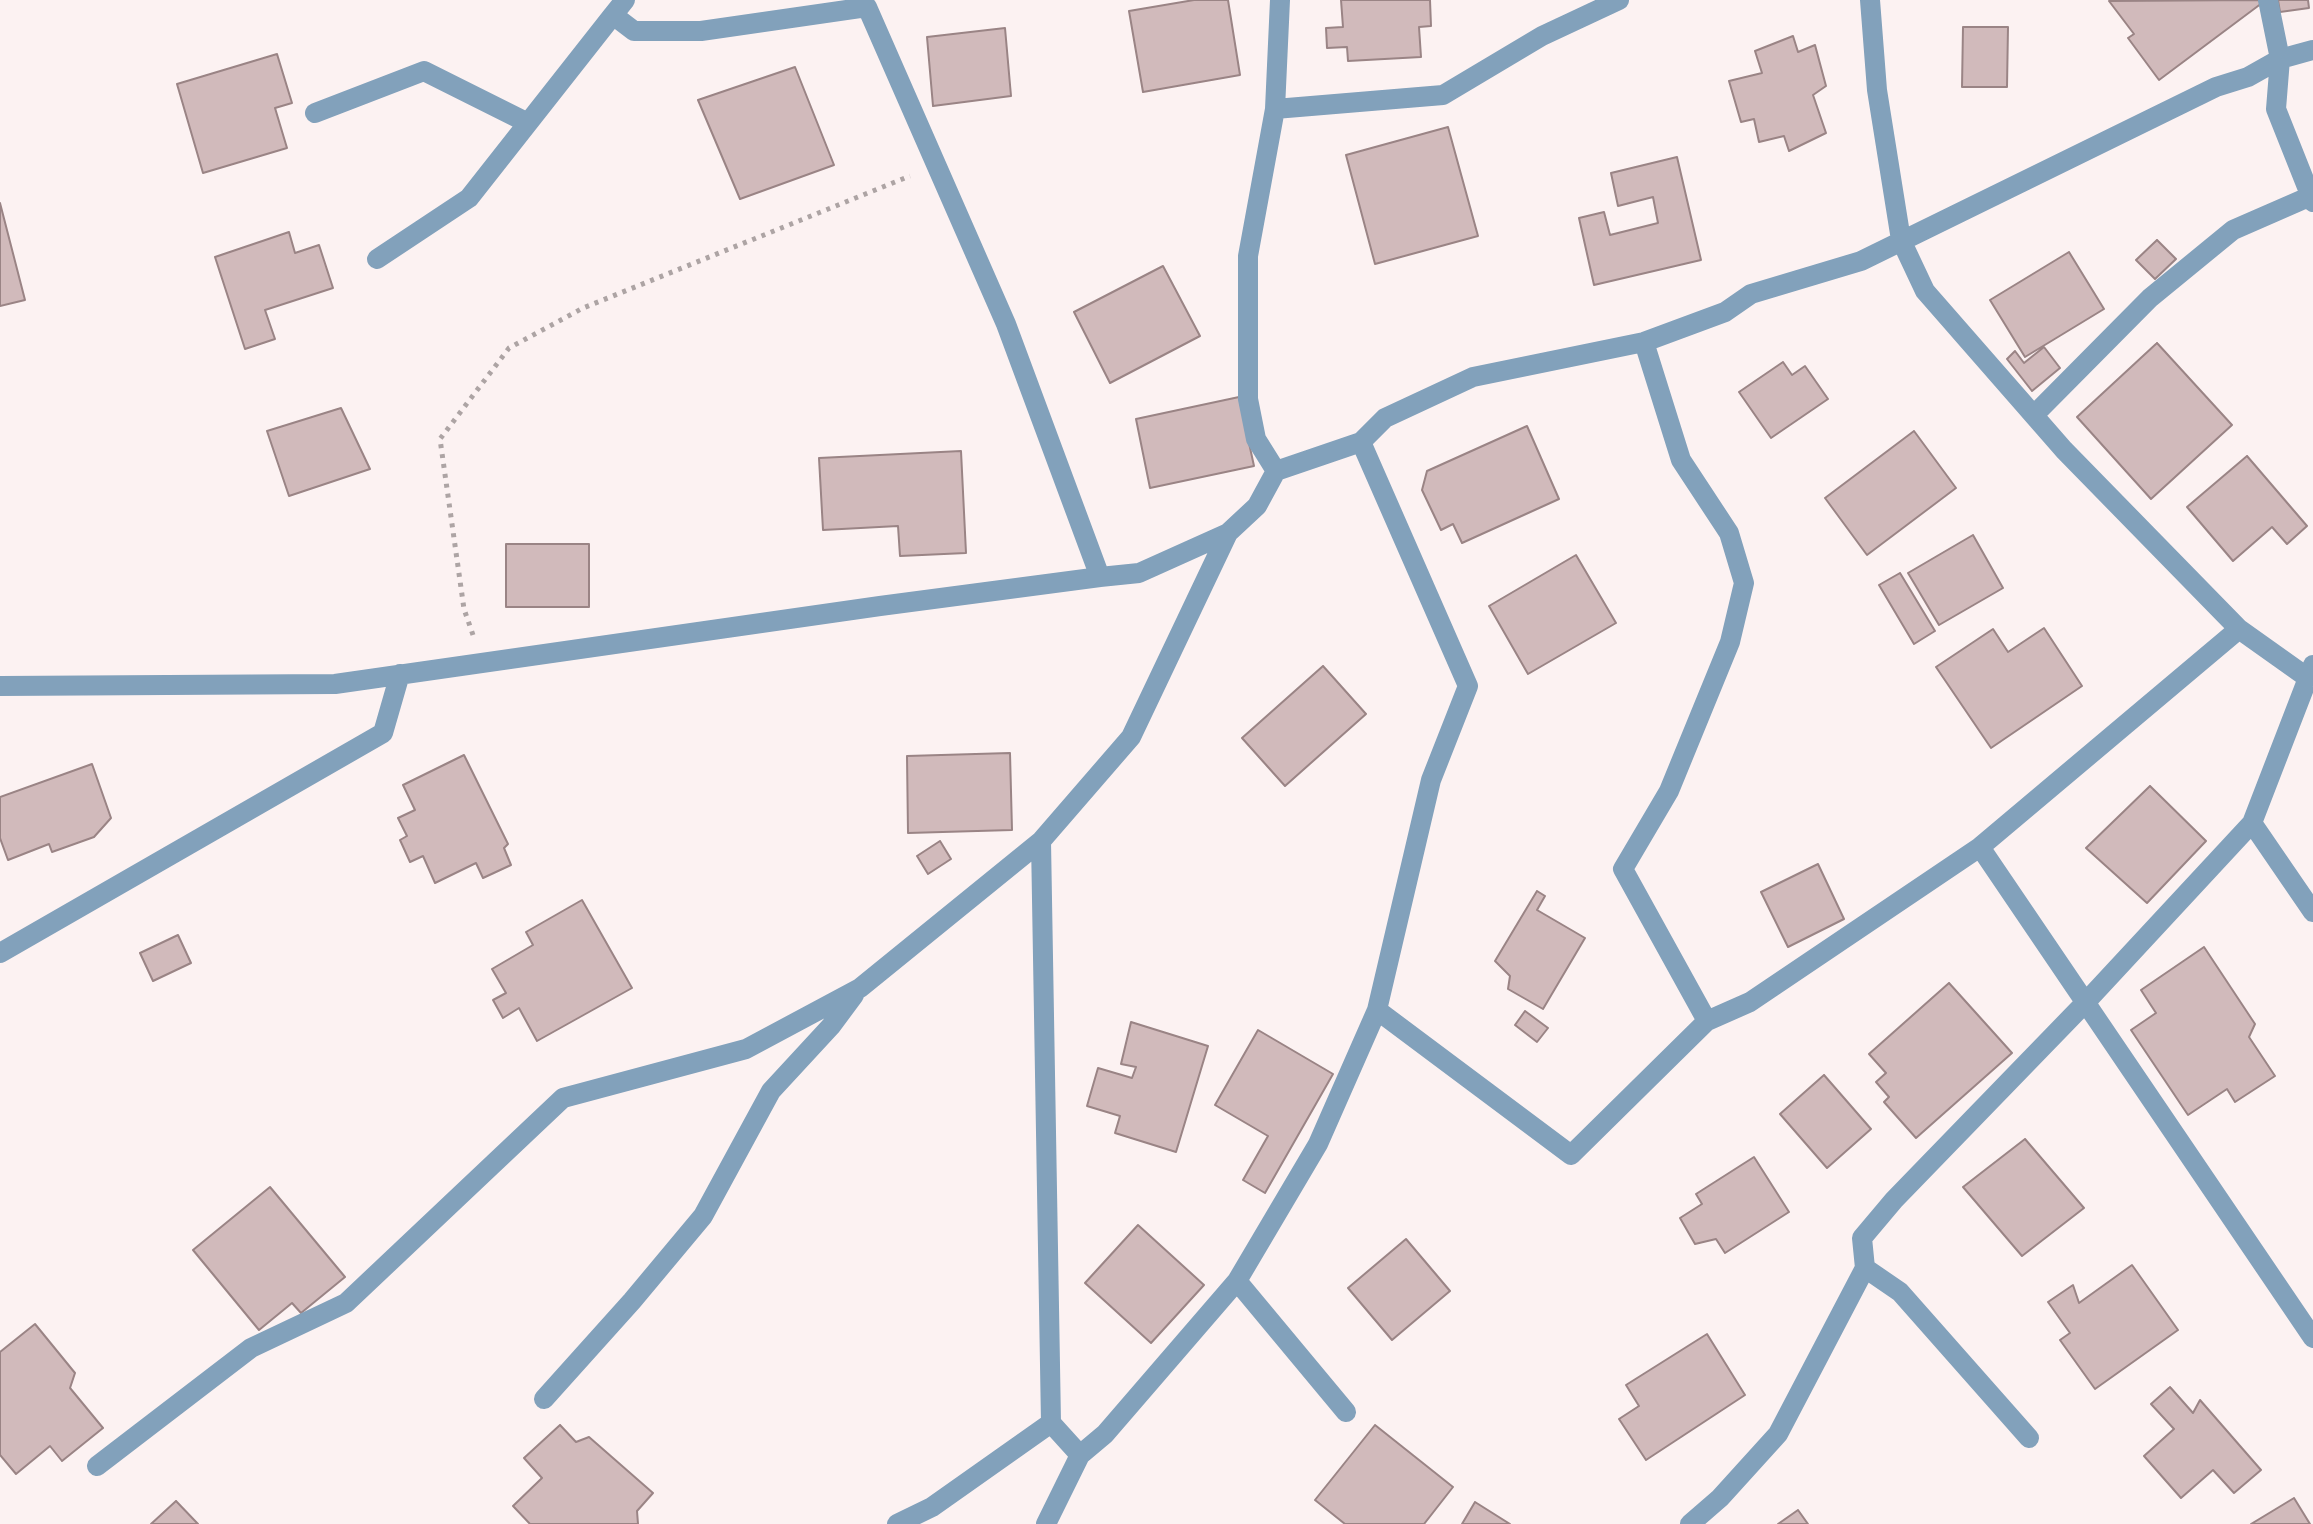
<!DOCTYPE html>
<html>
<head>
<meta charset="utf-8">
<style>
  body { margin:0 }
  canvas { display:block; background:#fcf2f2 }
</style>
</head>
<body>
<canvas width="2313" height="1524"></canvas>
<script>
const context = document.querySelector('canvas').getContext('2d');
context.lineJoin = 'round';
function paint(path, color) {
  context.fillStyle = color;
  context.fill(path, 'evenodd');
}
function toPath(rows) {
  const path = new Path2D();
  for (const r of rows) {
    path.moveTo(r[0], r[1]);
    for (let i = 2; i < r.length; i += 2) path.lineTo(r[i], r[i + 1]);
  }
  return path;
}
function strokePath(path, color, width, dash) {
  context.strokeStyle = color;
  context.lineWidth = width;
  context.lineCap = dash ? 'butt' : 'round';
  context.setLineDash(dash || []);
  context.stroke(path);
}
const building = toPath([
  [1194,0,1228,0,1240,75,1143,92,1129,11,1194,0],
  [1341,0,1430,0,1431,26,1419,27,1421,57,1348,61,1347,47,1327,48,1326,28,1343,27,1341,0],
  [2260,0,2262,3,2159,80,2128,38,2134,34,2109,1,2260,0],
  [2278,0,2308,0,2309,8,2280,12,2278,0],
  [1963,27,2008,27,2007,87,1962,87,1963,27],
  [1005,28,1011,96,933,106,927,37,1005,28],
  [1793,36,1798,52,1815,45,1826,86,1813,95,1826,133,1789,151,1784,136,1759,142,1754,119,1741,122,1729,81,1762,73,1755,51,1793,36],
  [277,54,292,103,275,108,287,148,203,173,177,84,277,54],
  [795,67,834,165,740,199,698,100,795,67],
  [1448,127,1478,236,1375,264,1346,155,1448,127],
  [1677,157,1701,260,1594,285,1579,218,1604,212,1610,235,1658,223,1653,197,1618,206,1611,173,1677,157],
  [0,203,25,300,0,306,0,203],
  [289,232,295,253,319,245,333,288,265,310,275,339,245,349,215,257,289,232],
  [2157,240,2176,259,2155,279,2136,260,2157,240],
  [2069,252,2104,309,2025,357,1990,300,2069,252],
  [1163,266,1200,336,1110,383,1074,312,1163,266],
  [2157,343,2232,425,2151,499,2077,417,2157,343],
  [2044,347,2060,368,2032,391,2007,359,2015,351,2024,363,2044,347],
  [1783,362,1792,375,1805,366,1828,399,1771,438,1739,392,1783,362],
  [1239,397,1254,466,1150,488,1136,419,1239,397],
  [341,408,370,469,289,496,267,431,341,408],
  [1527,426,1559,499,1462,543,1453,524,1441,530,1422,490,1427,471,1527,426],
  [1914,431,1956,488,1867,555,1825,498,1914,431],
  [961,451,966,553,900,556,898,526,823,530,819,458,961,451],
  [2247,456,2307,526,2287,544,2272,527,2233,561,2187,507,2247,456],
  [1973,535,2003,588,1939,625,1908,573,1973,535],
  [506,544,589,544,589,607,506,607,506,544],
  [1576,555,1616,623,1528,674,1489,606,1576,555],
  [1900,573,1935,631,1914,644,1879,585,1900,573],
  [2044,628,2082,686,1991,748,1936,667,1993,629,2008,652,2044,628],
  [1323,666,1366,714,1285,786,1242,738,1323,666],
  [1010,753,1012,830,908,833,907,756,1010,753],
  [464,755,508,844,504,848,511,865,483,878,476,863,435,883,423,856,410,862,400,840,407,836,398,818,415,810,403,785,464,755],
  [92,764,111,818,94,837,52,852,49,844,8,860,0,838,0,797,92,764],
  [2150,786,2206,841,2147,903,2086,848,2150,786],
  [940,841,951,859,928,874,917,856,940,841],
  [1818,864,1844,919,1788,947,1761,892,1818,864],
  [1537,891,1545,896,1537,910,1585,938,1543,1009,1508,989,1510,976,1495,961,1537,891],
  [582,900,632,988,537,1041,519,1008,503,1018,493,1000,506,993,492,969,533,945,526,932,582,900],
  [178,935,191,963,153,981,140,953,178,935],
  [2204,947,2255,1024,2249,1037,2275,1076,2235,1102,2227,1089,2188,1115,2131,1030,2156,1013,2141,990,2204,947],
  [1949,983,2012,1053,1916,1138,1884,1102,1889,1097,1876,1082,1886,1073,1869,1054,1949,983],
  [1525,1011,1548,1028,1537,1042,1515,1025,1525,1011],
  [1131,1022,1208,1046,1176,1152,1115,1133,1120,1116,1087,1106,1098,1068,1132,1078,1136,1067,1121,1064,1131,1022],
  [1258,1030,1333,1074,1265,1193,1243,1180,1268,1136,1215,1105,1258,1030],
  [1824,1075,1871,1129,1827,1168,1780,1114,1824,1075],
  [2025,1139,2084,1208,2022,1256,1963,1187,2025,1139],
  [1754,1157,1789,1212,1725,1253,1716,1239,1695,1244,1680,1218,1702,1204,1696,1194,1754,1157],
  [270,1187,345,1277,301,1313,292,1303,259,1330,193,1250,270,1187],
  [1138,1225,1204,1285,1151,1343,1085,1283,1138,1225],
  [1406,1239,1450,1291,1392,1340,1348,1288,1406,1239],
  [2132,1265,2178,1330,2095,1389,2060,1340,2070,1333,2048,1302,2073,1285,2079,1303,2132,1265],
  [35,1324,75,1373,70,1388,103,1428,62,1461,50,1446,16,1474,0,1455,0,1352,35,1324],
  [1707,1334,1745,1395,1646,1460,1619,1419,1639,1406,1626,1385,1707,1334],
  [2170,1387,2193,1413,2200,1400,2261,1470,2234,1493,2213,1470,2181,1498,2144,1456,2174,1429,2151,1404,2170,1387],
  [560,1425,576,1442,589,1437,653,1493,637,1511,638,1524,530,1524,513,1506,542,1478,524,1458,560,1425],
  [1375,1425,1453,1487,1424,1524,1345,1524,1315,1500,1375,1425],
  [2294,1498,2310,1524,2251,1524,2294,1498],
  [176,1501,198,1524,151,1524,176,1501],
  [1475,1502,1510,1524,1462,1524,1475,1502],
  [1798,1510,1808,1524,1778,1524,1798,1510]
]);
paint(building, '#d1babb');
strokePath(building, '#9a8485', 2);
strokePath(toPath([
  [473,635,464,609,440,439,509,348,583,308,910,176]
]), '#ada4a4', 5, [4, 6]);
strokePath(toPath([
  [625,0,613,15,634,31,701,31,867,7,1006,324,1100,577,1139,573,1228,533,1257,506,1276,471,1361,442,1385,418,1473,377,1644,342,1725,312,1751,294,1861,261,2216,87,2248,77,2280,59,2313,50],
  [1870,0,1877,90,1901,240,1925,291,2064,450,2239,629,2308,678],
  [2268,0,2280,59,2276,109,2313,202],
  [1275,109,1443,95,1542,36,1619,0],
  [315,113,424,71,528,123],
  [377,259,469,198,613,15],
  [1644,342,1681,460,1729,533,1744,583,1730,642,1669,791,1623,869,1707,1021],
  [2034,415,2150,298,2233,230,2311,196],
  [1276,471,1256,439,1248,399,1248,256,1275,109,1280,0],
  [0,686,335,684,880,606,1100,577],
  [2252,823,2313,912],
  [1980,847,2239,629],
  [0,953,383,733,400,674],
  [1377,1010,1571,1155,1707,1021,1750,1002,1980,847,2313,1338],
  [1865,1268,1900,1292,2029,1438],
  [1237,1281,1346,1412],
  [544,1399,632,1301,703,1216,771,1091,831,1026,854,995],
  [1080,1455,1051,1423,1041,841,1131,737,1228,533],
  [97,1466,251,1348,346,1303,563,1098,746,1049,860,988,1041,841],
  [897,1524,932,1507,1051,1423],
  [1046,1524,1080,1455,1105,1434,1237,1281,1318,1144,1377,1010,1431,780,1468,686,1361,442],
  [1690,1524,1720,1498,1778,1434,1865,1268,1862,1238,1894,1200,2084,1004,2252,823,2313,665]
]), '#82a1bb', 20);
</script>
</body>
</html>
